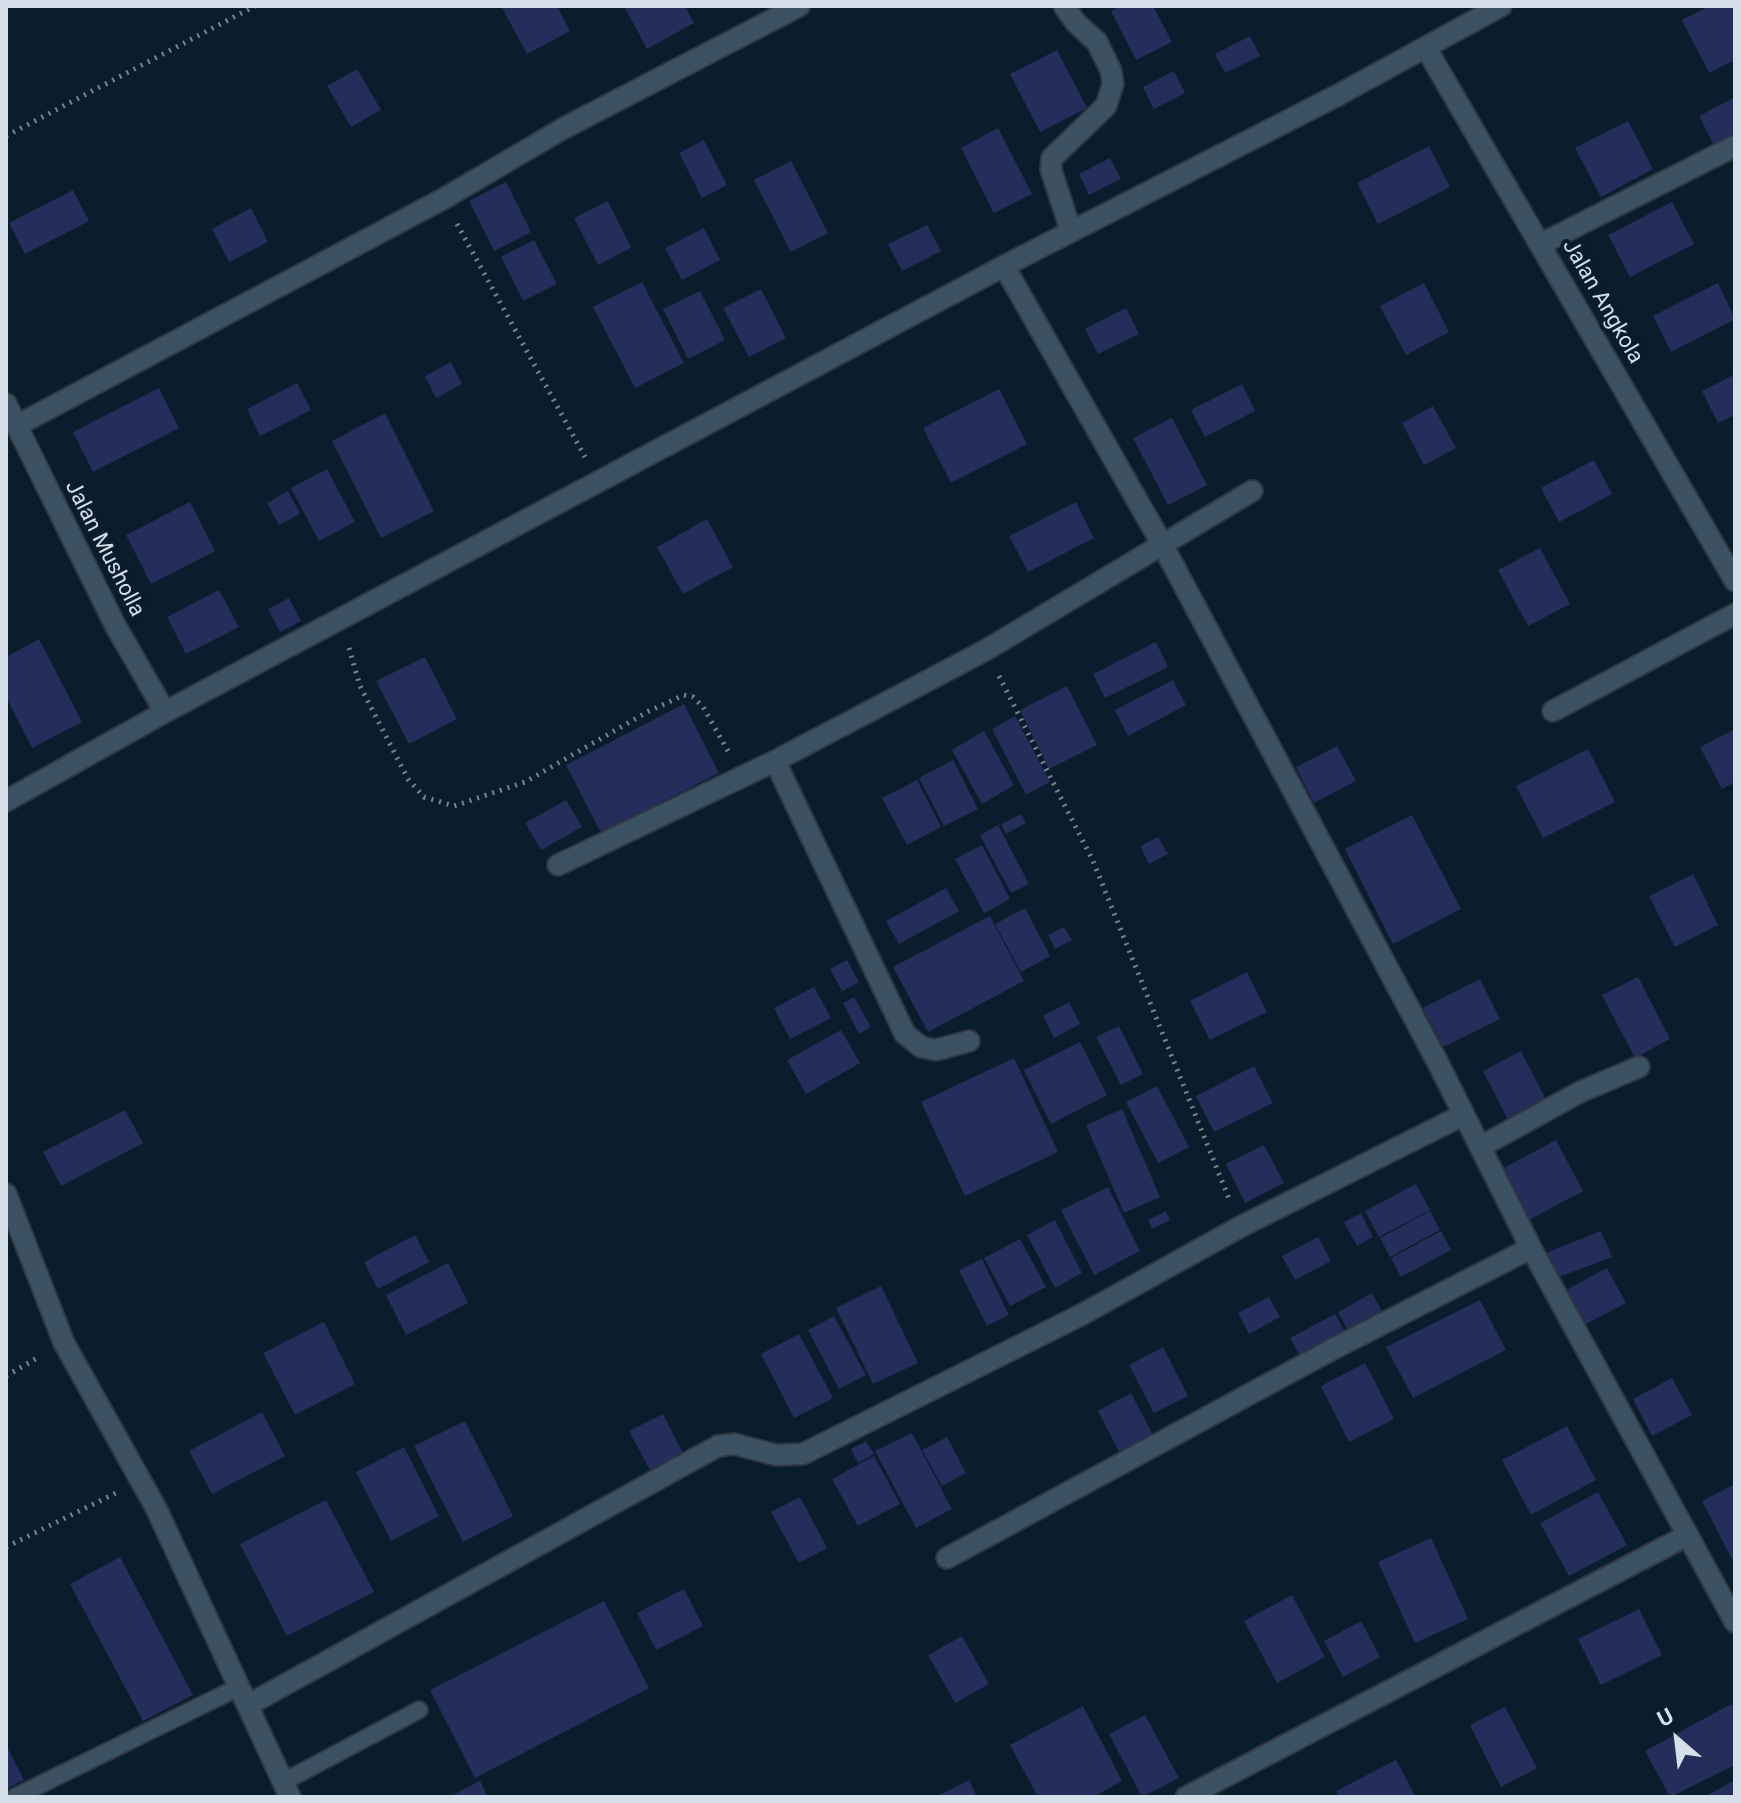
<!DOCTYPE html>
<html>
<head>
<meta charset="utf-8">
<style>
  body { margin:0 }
  #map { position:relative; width:1741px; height:1803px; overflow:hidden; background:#0a1d2c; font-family:Roboto,sans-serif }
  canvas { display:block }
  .frame { position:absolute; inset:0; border:8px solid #d4dfe9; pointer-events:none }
  .north { position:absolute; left:1637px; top:1699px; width:80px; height:80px; -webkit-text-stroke:6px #0a1d2c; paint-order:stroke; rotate:332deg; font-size:22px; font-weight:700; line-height:32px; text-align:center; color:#d4dfe9 }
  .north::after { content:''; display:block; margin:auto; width:28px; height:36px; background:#d4dfe9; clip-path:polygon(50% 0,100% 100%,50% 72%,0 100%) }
</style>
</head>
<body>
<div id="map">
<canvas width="1741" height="1803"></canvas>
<div class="frame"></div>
<div class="north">U</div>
</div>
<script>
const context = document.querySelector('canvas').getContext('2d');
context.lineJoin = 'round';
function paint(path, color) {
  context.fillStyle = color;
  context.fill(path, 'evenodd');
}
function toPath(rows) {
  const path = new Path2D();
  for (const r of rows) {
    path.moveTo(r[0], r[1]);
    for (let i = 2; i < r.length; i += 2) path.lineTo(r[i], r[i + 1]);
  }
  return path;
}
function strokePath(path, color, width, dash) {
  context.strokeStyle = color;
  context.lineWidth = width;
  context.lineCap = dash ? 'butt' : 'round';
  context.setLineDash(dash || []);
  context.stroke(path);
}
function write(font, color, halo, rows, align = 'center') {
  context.font = font + ' Roboto,sans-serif';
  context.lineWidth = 8;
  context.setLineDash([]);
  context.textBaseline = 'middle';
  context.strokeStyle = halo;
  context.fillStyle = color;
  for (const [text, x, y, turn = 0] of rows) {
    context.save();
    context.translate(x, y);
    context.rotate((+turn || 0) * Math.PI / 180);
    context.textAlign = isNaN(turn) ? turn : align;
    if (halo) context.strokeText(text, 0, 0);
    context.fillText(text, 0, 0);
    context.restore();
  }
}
paint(toPath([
  [501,6,557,6,570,31,527,54],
  [624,6,685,6,694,23,647,49],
  [1121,6,1153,6,1172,42,1136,60,1111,11],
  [1710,6,1735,6,1735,60,1709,73,1682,20],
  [1250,36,1260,56,1225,73,1215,54],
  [1057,50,1087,108,1040,132,1010,74],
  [357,69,381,110,351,127,327,86],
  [1174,71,1185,93,1154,109,1143,87],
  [1735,97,1735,139,1716,149,1699,116],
  [1628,121,1653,169,1601,197,1575,148],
  [998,128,1032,194,994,213,961,148],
  [704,140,727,185,702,198,679,153],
  [1429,146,1450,187,1378,224,1357,183],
  [1110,158,1121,179,1089,195,1079,174],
  [791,161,828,233,791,252,754,180],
  [506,182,531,232,494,251,469,201],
  [73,190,89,221,25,254,9,223],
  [608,201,631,248,598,265,574,218],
  [1672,202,1694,244,1630,277,1608,235],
  [251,208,268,242,229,262,212,229],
  [927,225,941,251,902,271,888,244],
  [704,228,720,260,682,280,665,248],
  [534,240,557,284,523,301,501,257],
  [642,282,684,363,635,388,593,307],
  [1424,283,1449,332,1406,355,1380,306],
  [1718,283,1735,319,1671,352,1653,316],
  [761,289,786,338,749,357,723,308],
  [700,291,725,340,688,359,663,309],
  [1126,308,1139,334,1098,354,1085,329],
  [451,362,462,384,436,398,425,376],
  [1735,374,1735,415,1718,423,1702,391],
  [297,383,311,410,260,436,247,409],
  [1242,384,1255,411,1205,437,1191,410],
  [159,388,179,428,93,472,73,432],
  [999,389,1027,444,951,483,923,428],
  [1433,406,1456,448,1424,465,1402,423],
  [385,413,434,511,381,538,332,441],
  [1172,418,1207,485,1168,505,1133,438],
  [1594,460,1612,494,1559,522,1541,488],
  [327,469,355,522,319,541,291,488],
  [288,491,300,514,279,525,267,503],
  [190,502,215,551,151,584,126,535],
  [1076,502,1094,538,1028,572,1009,536],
  [707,519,733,567,683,594,657,547],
  [1540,548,1570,604,1528,626,1498,570],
  [219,590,239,627,186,654,167,617],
  [289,598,301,621,280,632,268,609],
  [39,639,82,722,32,748,6,697,6,657],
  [1156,642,1168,667,1105,698,1093,674],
  [425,657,457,719,409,744,376,681],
  [1173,680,1186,705,1128,736,1115,710],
  [1067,686,1097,745,1049,769,1020,710],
  [684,704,719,773,601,833,566,765],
  [1015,716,1050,782,1026,795,992,729],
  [1735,729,1735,782,1722,789,1700,747],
  [984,731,1014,785,982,804,952,750],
  [1337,746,1356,781,1314,803,1296,767],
  [1588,749,1615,802,1543,838,1516,786],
  [953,760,978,809,944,826,919,778],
  [917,780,941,827,907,845,882,798],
  [566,800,582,827,541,850,525,823],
  [1021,814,1026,823,1006,834,1001,824],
  [1412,815,1461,909,1393,944,1345,849],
  [998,825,1029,884,1011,893,980,835],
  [1158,837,1168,854,1149,864,1140,846],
  [982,845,1010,899,984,913,955,859],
  [1693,874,1718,925,1675,947,1649,896],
  [946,888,959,911,899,944,886,921],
  [1025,908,1050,956,1021,972,995,924],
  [990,916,1024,981,928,1032,893,967],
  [1064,927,1072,940,1055,949,1048,935],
  [847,960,859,982,842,991,830,969],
  [1247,972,1267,1012,1210,1040,1190,1001],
  [1638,977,1670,1039,1635,1058,1602,995],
  [1480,979,1500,1019,1443,1047,1423,1008],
  [814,987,831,1018,790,1039,774,1008],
  [854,997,871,1027,859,1034,843,1003],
  [1069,1002,1080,1024,1054,1038,1043,1016],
  [1119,1026,1143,1074,1121,1085,1096,1037],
  [841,1030,860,1063,806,1094,787,1060],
  [1080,1042,1107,1095,1051,1124,1024,1070],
  [1521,1051,1548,1104,1510,1124,1483,1071],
  [1014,1058,1058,1152,965,1196,921,1102],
  [1254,1066,1273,1103,1214,1132,1196,1096],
  [1157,1086,1189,1147,1158,1163,1126,1102],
  [1122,1109,1160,1197,1124,1213,1086,1125],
  [125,1110,143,1143,61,1186,43,1152],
  [1556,1140,1583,1191,1527,1221,1500,1170],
  [1264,1145,1284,1183,1245,1203,1226,1164],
  [1416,1184,1430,1210,1379,1237,1365,1211],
  [1108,1187,1140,1251,1094,1275,1061,1210],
  [1166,1211,1170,1220,1152,1229,1148,1220],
  [1430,1211,1440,1230,1390,1257,1380,1238],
  [1361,1213,1373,1237,1357,1246,1344,1222],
  [1055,1220,1082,1273,1055,1288,1027,1235],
  [1441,1231,1451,1250,1401,1277,1391,1258],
  [1601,1231,1612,1257,1556,1278,1546,1253],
  [415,1235,429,1262,378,1289,364,1262],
  [1318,1237,1331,1261,1295,1280,1282,1256],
  [1020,1239,1046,1287,1010,1306,984,1258],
  [982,1259,1009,1315,987,1326,959,1270],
  [448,1263,468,1303,406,1335,386,1295],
  [1607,1268,1626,1303,1578,1328,1560,1293],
  [881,1286,918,1363,873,1384,836,1308],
  [1372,1293,1386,1319,1352,1338,1338,1312],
  [1269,1297,1280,1317,1249,1334,1238,1313],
  [1480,1300,1506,1350,1413,1398,1386,1347],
  [1335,1314,1350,1341,1305,1365,1290,1338],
  [834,1316,866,1375,839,1389,808,1330],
  [324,1322,355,1384,295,1415,263,1353],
  [799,1334,833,1398,794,1418,761,1354],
  [1163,1347,1188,1396,1154,1413,1129,1365],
  [1365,1363,1394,1419,1349,1442,1321,1386],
  [1672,1378,1692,1415,1652,1436,1633,1399],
  [1131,1393,1156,1441,1123,1459,1098,1411],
  [262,1412,285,1456,212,1494,189,1451],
  [663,1414,684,1455,651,1472,629,1431],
  [465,1421,513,1516,463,1542,414,1446],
  [1567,1426,1596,1480,1531,1515,1502,1460],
  [912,1433,952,1509,916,1528,875,1451],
  [947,1437,966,1473,942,1486,922,1450],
  [866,1441,874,1454,858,1463,851,1449],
  [404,1447,439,1516,391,1541,356,1472],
  [874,1456,900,1504,858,1526,832,1479],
  [1735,1484,1735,1565,1702,1501],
  [1598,1492,1627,1545,1569,1576,1540,1523],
  [800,1497,827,1548,799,1563,771,1512],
  [326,1500,374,1592,287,1636,240,1544],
  [1431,1538,1468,1619,1415,1643,1378,1562],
  [120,1557,193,1695,143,1721,70,1584],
  [684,1589,703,1626,656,1650,637,1613],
  [1292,1595,1325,1657,1277,1683,1244,1621],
  [604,1601,649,1688,475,1778,430,1690],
  [1639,1609,1662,1655,1601,1685,1578,1639],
  [1361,1621,1380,1657,1343,1677,1324,1641],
  [962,1636,989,1684,955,1703,928,1655],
  [1731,1704,1735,1711,1735,1765,1670,1797,1645,1751],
  [1083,1706,1122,1781,1093,1797,1038,1797,1010,1745],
  [1505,1707,1537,1768,1501,1787,1470,1725],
  [1145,1715,1179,1778,1142,1797,1109,1734],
  [6,1745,24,1780,6,1789],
  [1396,1760,1416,1797,1340,1797,1336,1791],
  [969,1780,977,1797,935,1797],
  [1735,1780,1735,1797,1704,1797],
  [480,1781,488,1797,449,1797]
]), '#252d5a');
const lane = toPath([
  [283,1782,419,1710],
  [15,1797,239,1687]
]);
const street = toPath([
  [1064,6,1076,23,1097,42,1111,71,1113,84,1106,106,1052,158,1051,170,1071,231],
  [1426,48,1735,581],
  [1541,244,1735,146],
  [1004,266,1162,544,1437,1061,1531,1248,1735,1622],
  [6,404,115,625,165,712],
  [16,426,443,199,564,128,799,6],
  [1553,711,1735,614],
  [775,761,905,1034,921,1047,936,1050,969,1041],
  [6,801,165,712,1004,266,1340,94,1501,6],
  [558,865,775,761,986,650,1252,491],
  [1480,1147,1580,1092,1639,1067],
  [6,1194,64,1343,156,1508,290,1797],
  [947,1558,1333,1349,1531,1248],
  [248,1705,718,1446,734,1444,776,1455,803,1454,1081,1315,1240,1227,1463,1115],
  [1186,1797,1688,1535]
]);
strokePath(lane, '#2f3743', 20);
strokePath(street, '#2f3743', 24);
strokePath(toPath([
  [6,136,255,6],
  [457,224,585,457],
  [349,648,360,686,408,779,424,797,454,806,525,782,649,711,684,695,693,697,703,707,728,751],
  [999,676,1093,861,1230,1201],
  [6,1376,39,1357],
  [6,1547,116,1493]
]), '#768591', 5, [2, 6]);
strokePath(lane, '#3c5161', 16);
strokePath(street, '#3c5161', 20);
write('22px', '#d4dfe9', '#0a1d2c', [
  ["Jalan Angkola",1602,302,60],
  ["Jalan Musholla",104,549,63]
]);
</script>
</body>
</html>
